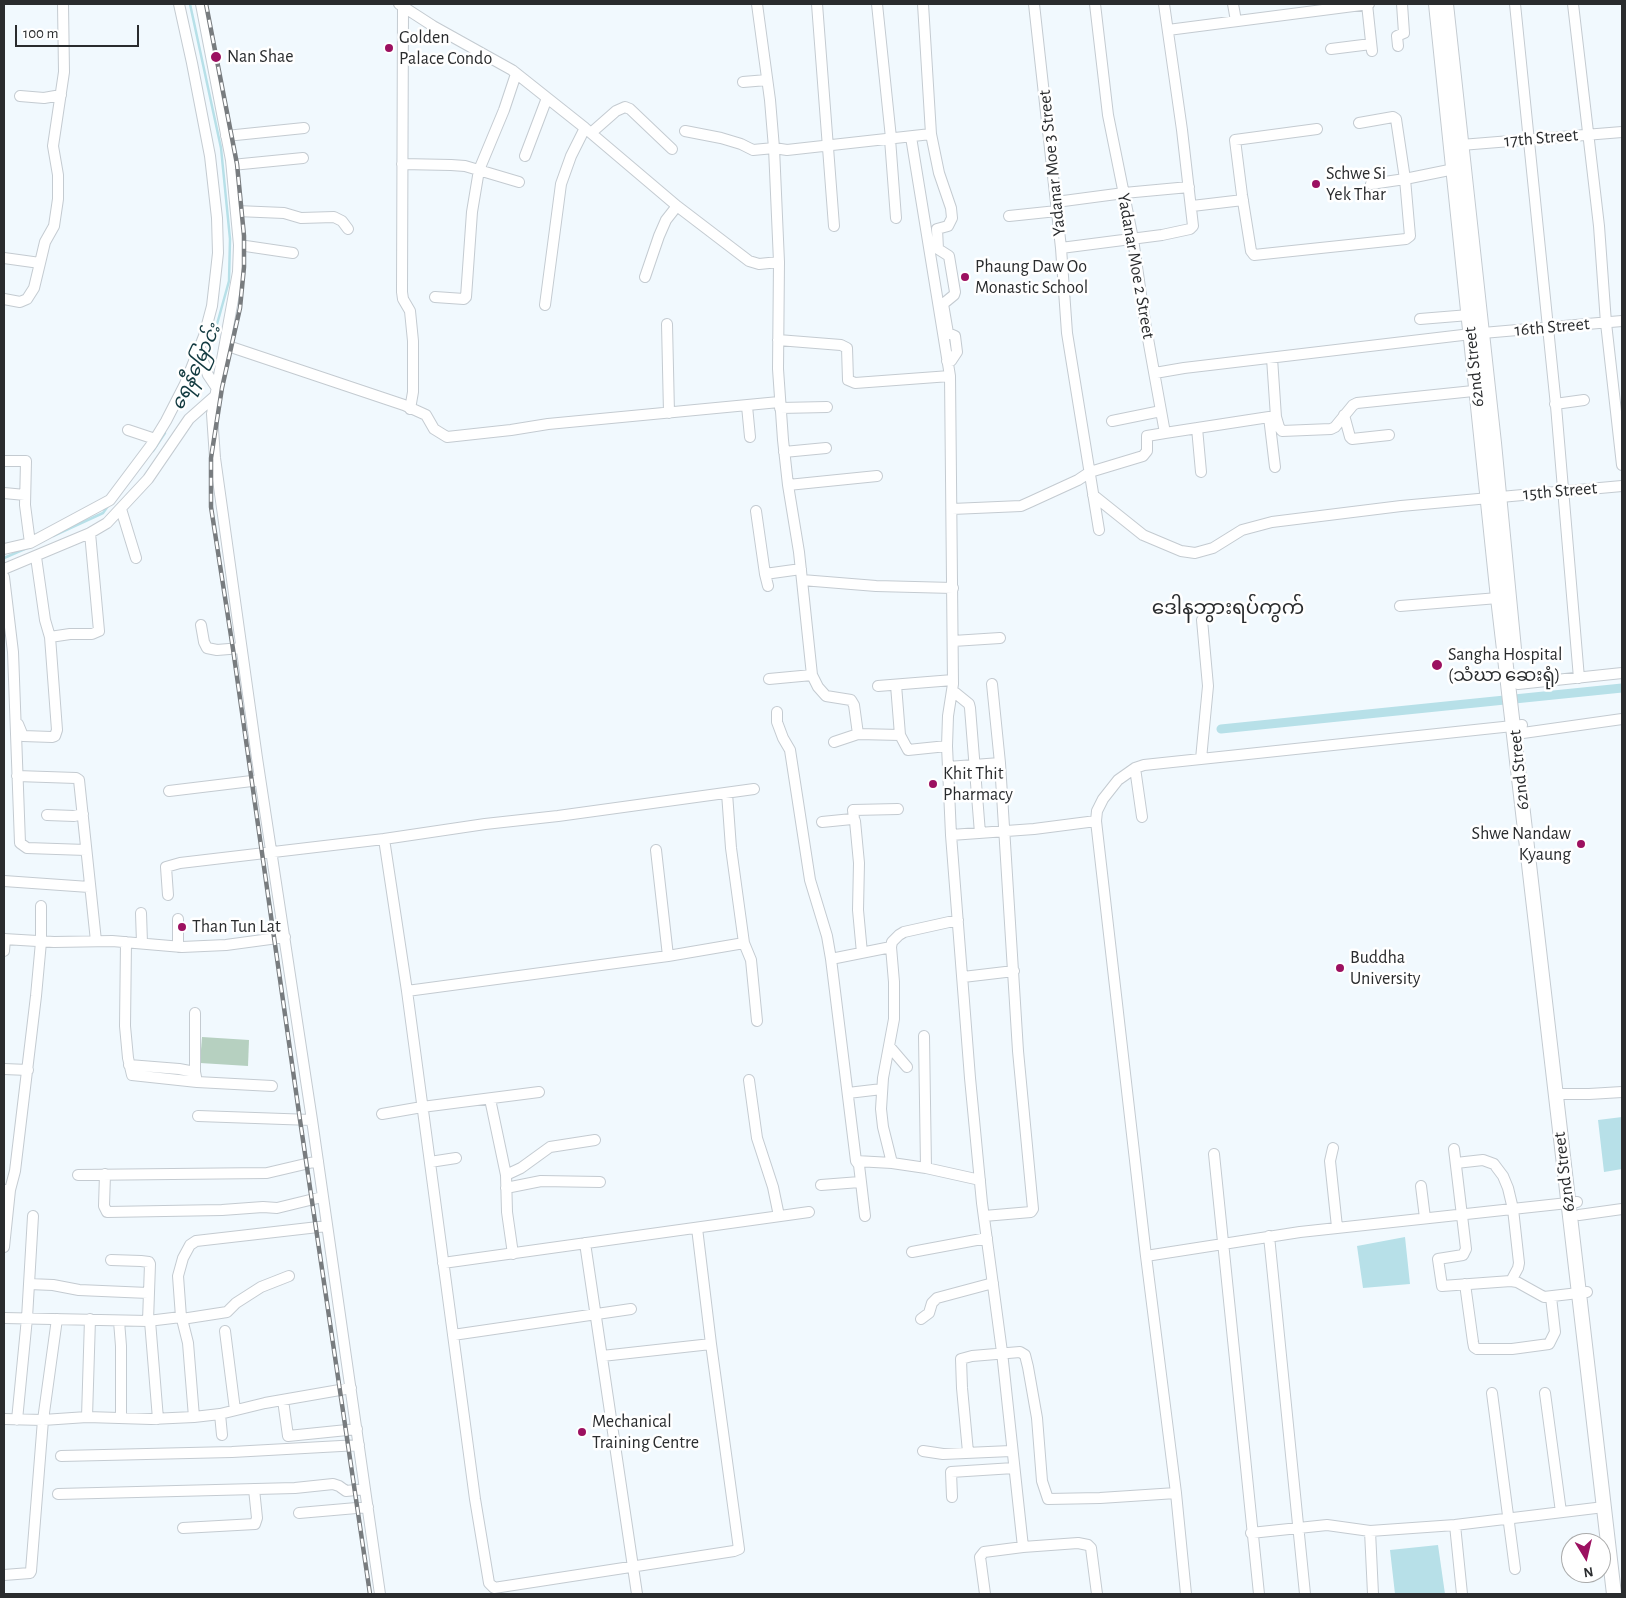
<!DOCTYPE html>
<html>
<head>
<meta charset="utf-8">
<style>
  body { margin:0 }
  #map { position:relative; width:1626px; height:1598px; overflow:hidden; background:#f1f9fe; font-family:"Alegreya Sans",sans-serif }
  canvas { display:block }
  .frame { position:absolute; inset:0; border:5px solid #2a2c2e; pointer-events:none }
  .north { position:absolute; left:1561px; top:1533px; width:50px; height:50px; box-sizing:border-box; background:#fff; border:1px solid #aaabab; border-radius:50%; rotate:171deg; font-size:14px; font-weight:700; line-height:20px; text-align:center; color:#2a2c2e }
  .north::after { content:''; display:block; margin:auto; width:18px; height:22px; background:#9c1060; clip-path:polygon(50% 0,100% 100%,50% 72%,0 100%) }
  .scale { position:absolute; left:15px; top:25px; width:124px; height:22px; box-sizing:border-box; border:2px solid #2a2c2e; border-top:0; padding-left:6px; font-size:15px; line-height:18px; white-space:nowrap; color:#2a2c2e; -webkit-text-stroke:4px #fff; paint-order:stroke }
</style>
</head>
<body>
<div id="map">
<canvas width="1626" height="1598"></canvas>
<div class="frame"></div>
<div class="north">N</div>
<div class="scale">100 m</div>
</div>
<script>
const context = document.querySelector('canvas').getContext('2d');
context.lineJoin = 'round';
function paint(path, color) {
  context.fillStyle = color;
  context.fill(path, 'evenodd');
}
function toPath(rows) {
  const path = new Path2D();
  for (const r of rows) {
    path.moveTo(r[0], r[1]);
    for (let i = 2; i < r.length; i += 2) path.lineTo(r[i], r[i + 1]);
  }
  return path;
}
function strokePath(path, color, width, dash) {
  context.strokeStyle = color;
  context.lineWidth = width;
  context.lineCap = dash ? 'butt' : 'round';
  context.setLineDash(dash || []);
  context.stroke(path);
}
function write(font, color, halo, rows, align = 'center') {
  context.font = font + ' "Alegreya Sans","Noto Sans Myanmar",sans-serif';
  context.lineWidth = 5;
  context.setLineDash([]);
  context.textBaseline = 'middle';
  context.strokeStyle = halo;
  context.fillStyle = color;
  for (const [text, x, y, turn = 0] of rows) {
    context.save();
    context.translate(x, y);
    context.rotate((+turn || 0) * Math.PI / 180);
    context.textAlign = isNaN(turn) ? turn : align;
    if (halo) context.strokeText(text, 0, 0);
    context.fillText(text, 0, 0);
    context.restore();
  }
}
paint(toPath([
  [202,1037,249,1040,248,1066,200,1063]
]), '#b6d0c0');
paint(toPath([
  [1622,1117,1622,1169,1604,1172,1598,1120],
  [1405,1237,1410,1284,1363,1288,1357,1246],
  [1438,1545,1445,1594,1395,1594,1390,1550]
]), '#b7e0e8');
strokePath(toPath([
  [190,4,221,148,230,239,229,281,214,335,204,357],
  [178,408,201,364],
  [153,451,165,433],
  [53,536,103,513,108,506],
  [4,558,27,548]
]), '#b7e0e8', 2.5);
strokePath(toPath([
  [1221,729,1622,688]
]), '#b7e0e8', 9);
const street = toPath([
  [201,4,231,160,239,245,238,272,212,414,215,458,257,758,312,1120,380,1594],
  [399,4,433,26,512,70,585,128,677,206,749,261,759,264,779,262],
  [817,4,834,226],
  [877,4,891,138],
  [923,4,931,134,787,150,774,148,779,262,778,369,783,440,788,485,799,552,812,675,818,687,826,696,851,700,854,705,858,734,900,735,908,750,947,746],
  [1034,4,1061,248,1067,333,1099,530],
  [1233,4,1236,21],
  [1367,4,1372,51],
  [1515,4,1556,406,1579,678],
  [1573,4,1599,226,1606,323,1622,465],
  [403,7,402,292,403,299,410,311,413,341,413,392,410,409],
  [1168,30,1369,4],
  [1398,46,1397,36,1404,33,1402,4],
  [1331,49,1371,44],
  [743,82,767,80],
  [20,96,44,98,61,95],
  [1317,129,1235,140,1242,195,1251,251,1254,255,1406,239,1410,236,1405,179,1396,119,1393,117,1359,123],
  [685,131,721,138,741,144,753,150,774,148,770,100,757,4],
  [591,133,616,111,625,107,630,109,672,149],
  [931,134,939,173,951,208,952,218,948,226,937,229,938,249,949,256,955,292,954,295,943,304,948,333,955,336,957,352,951,361,947,361],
  [226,136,304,128],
  [911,137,950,376,953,684,948,716,947,746,951,835,970,1078,982,1203,1002,1352,1023,1547],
  [890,139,896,218],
  [1461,145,1622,132],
  [525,156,547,98],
  [402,164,451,165,465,166,519,182],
  [232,165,303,158],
  [1371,184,1405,179,1459,168],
  [1056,202,1124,193,1189,187],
  [1192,206,1243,200],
  [237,211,284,213,301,218,334,217,342,221,348,229],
  [1009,216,1057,211],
  [239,245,293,253],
  [1061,248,1162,235,1190,229,1193,226,1182,130,1164,4],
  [4,258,40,263,45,242,54,226,58,199,58,175,53,146,64,72,63,4],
  [645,277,659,236,666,220,677,206],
  [435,297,464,299,466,297,472,212,479,170,504,110,516,74],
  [4,299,20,302,27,299,34,288,40,263],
  [545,305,561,184,571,156,585,128],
  [1420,319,1469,315],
  [667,324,669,413],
  [778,340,841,345,847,348,848,380,855,383,950,376],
  [225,345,404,405,426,415,434,429,447,437,511,430,548,424,779,402],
  [199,350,208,375,216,387],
  [1272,358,1276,417],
  [1155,373,1184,368,1471,334,1622,321],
  [1555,404,1584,400],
  [747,406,750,437],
  [780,408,827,407],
  [1344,415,1350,437,1352,439,1389,435],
  [1269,417,1275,467],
  [1112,421,1161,411],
  [1197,428,1201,472],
  [128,430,155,439],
  [1165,433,1269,417,1276,417,1279,427,1282,431,1331,429,1335,427,1353,405,1357,403,1483,390],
  [784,452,826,448],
  [4,461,26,461,25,505,30,543],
  [788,485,877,476],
  [4,493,25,495],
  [1093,495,1143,535,1181,551,1195,553,1213,548,1242,530,1272,522,1401,506,1622,486],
  [121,509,136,558],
  [952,509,1021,506,1030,502,1078,480,1090,472,1143,456,1147,451,1147,436,1165,433,1145,322,1133,239,1108,115,1095,4],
  [756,511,765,574,801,569],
  [4,549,30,543,110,500,152,444,166,421,185,384,204,336,212,306,216,271,218,253,217,218,210,156,192,63,179,4],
  [4,569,90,533,107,523,148,479,189,419,215,396],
  [765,574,768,586],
  [4,577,13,652,20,843,27,848,86,850],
  [802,580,876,586,953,588],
  [1400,606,1498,598],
  [201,625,204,642,207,648,217,650,241,648],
  [50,637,70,634,92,634,99,631,90,533],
  [953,641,1000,638],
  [769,679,812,675],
  [1518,684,1622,673],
  [896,685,900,735],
  [878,686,953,680],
  [953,691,969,704,970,708,980,833],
  [777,712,777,722,783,738,790,750,810,880,827,936,831,959,856,1161,859,1165,865,1216],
  [18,724,23,736,52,737,55,736,57,730,50,637,45,620,36,557],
  [1523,733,1622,719],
  [834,742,858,734],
  [1201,759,1208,686,1202,620],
  [948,767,1000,763],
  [1135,768,1142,817],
  [17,776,76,778,79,780,96,941],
  [169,791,260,780],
  [727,793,731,848,744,943,751,960,757,1021],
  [47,815,74,816,83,814],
  [854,819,853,810,898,809],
  [822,822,852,819,855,821,859,863,858,910,862,953],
  [951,835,1034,829,1096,821],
  [384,839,407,991],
  [656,850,668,956],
  [4,881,89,887],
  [168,895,166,867,180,863,384,839,485,824,558,816,754,789],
  [141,913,142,943],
  [178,919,178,947],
  [958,920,904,932,899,935,892,942,891,947,894,982,894,1019,883,1078,881,1109,883,1127,892,1163,926,1168,980,1180],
  [4,939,54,942,112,941,182,947,226,945,285,937],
  [126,942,125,1026,128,1058,132,1075,197,1082],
  [4,951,5,939],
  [831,959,891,947],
  [963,977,1014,971],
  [195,1013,195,1072,197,1082,272,1086],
  [924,1036,926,1168],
  [889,1046,907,1067],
  [129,1065,179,1069,195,1072],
  [4,1069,28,1070],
  [749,1080,757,1138,773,1187,779,1216],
  [848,1093,882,1089],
  [1556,1094,1589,1094,1622,1092],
  [490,1099,506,1175,507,1212,513,1254],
  [382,1114,422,1107,539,1092],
  [198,1116,312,1120],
  [1333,1148,1330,1161,1337,1227],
  [1454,1149,1466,1249,1463,1255,1438,1259,1442,1286,1511,1281,1517,1282,1544,1297,1587,1292],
  [1214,1154,1259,1594],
  [856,1161,892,1163],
  [430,1162,456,1158],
  [1456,1163,1483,1160,1494,1164,1503,1176,1508,1188,1513,1209,1519,1263,1518,1268,1511,1281],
  [105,1174,104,1206,107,1212,222,1210,263,1207,277,1208,322,1197],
  [78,1175,267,1173,318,1161],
  [506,1175,521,1168,550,1147,595,1140],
  [821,1185,860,1182],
  [1421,1186,1425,1218],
  [506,1188,541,1181,600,1182],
  [4,1190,10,1190,15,1171,36,996,41,942,41,906],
  [1579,1215,1622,1209],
  [984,1216,1031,1212,1033,1209,1018,1051,1000,763,992,684],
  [697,1228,711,1344,739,1549,734,1551,494,1588,489,1583,475,1499,407,991,668,956,744,943],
  [1269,1236,1305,1594],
  [585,1243,637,1594],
  [4,1247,10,1190],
  [912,1252,987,1238],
  [1146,1256,1300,1232,1577,1202],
  [111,1260,141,1261,149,1262,150,1264,148,1321],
  [443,1263,809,1212],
  [29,1284,53,1285,79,1290,148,1293],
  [1465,1284,1473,1342,1474,1347,1477,1349,1512,1349,1549,1344,1555,1332,1551,1297],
  [181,1317,182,1319,227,1312,236,1303,261,1287,289,1276],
  [4,1318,148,1321,181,1317,178,1276,183,1258,190,1245,196,1241,327,1226],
  [182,1319,188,1343,194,1417],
  [921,1319,929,1313,932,1303,937,1298,993,1283],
  [119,1321,121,1346,121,1417],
  [150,1321,158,1419],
  [225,1331,235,1410],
  [453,1335,631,1309],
  [602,1356,711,1344],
  [1492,1393,1515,1569],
  [1545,1393,1561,1512],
  [283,1400,288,1436,357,1429],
  [220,1414,222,1435],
  [87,1417,90,1319],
  [4,1419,43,1420,87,1417,151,1419,194,1417,220,1414,265,1403,351,1388],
  [17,1420,27,1318,33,1216],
  [923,1451,943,1454,1011,1451],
  [968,1452,962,1388,961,1359,972,1356,1020,1352,1025,1355,1028,1367,1037,1418,1042,1481,1048,1499,1100,1498,1176,1493],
  [61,1456,232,1452,359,1445],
  [58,1494,295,1488,333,1484,339,1486,346,1491,365,1489],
  [952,1497,951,1472,1014,1468],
  [299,1513,368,1507],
  [1455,1525,1462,1594],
  [183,1528,255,1524,257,1518,254,1489],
  [1370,1531,1373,1594],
  [1251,1533,1327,1525,1370,1531,1455,1525,1604,1507],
  [4,1575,30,1573,31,1571,43,1420,57,1319],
  [985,1594,981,1564,980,1557,984,1552,1023,1547,1078,1543,1088,1545,1091,1548,1097,1594],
  [1186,1594,1176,1493,1146,1256,1096,821,1097,811,1103,799,1118,780,1135,768,1144,765,1522,725]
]);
const secondary = toPath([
  [1436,4,1498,598,1614,1594],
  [1446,4,1494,443,1514,649]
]);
strokePath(street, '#c4cbd1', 12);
strokePath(secondary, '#c4cbd1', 16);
strokePath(street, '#fff', 10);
strokePath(secondary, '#fff', 14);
const rail = toPath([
  [206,4,237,164,244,236,244,267,240,308,222,388,211,458,211,507,233,649,300,1120,370,1594]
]);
strokePath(rail, '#787c7f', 4.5);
strokePath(rail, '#fff', 2.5, [8]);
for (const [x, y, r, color] of [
  [389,48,5,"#9c1060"],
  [216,57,6,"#9c1060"],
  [1316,184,5,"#9c1060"],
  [965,277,5,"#9c1060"],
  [1437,665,6,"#9c1060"],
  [933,784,5,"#9c1060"],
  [1581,844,5,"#9c1060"],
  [182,927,5,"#9c1060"],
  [1340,968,5,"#9c1060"],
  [582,1432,5,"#9c1060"]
]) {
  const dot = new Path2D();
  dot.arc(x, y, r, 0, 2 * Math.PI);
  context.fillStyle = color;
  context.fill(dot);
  strokePath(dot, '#fff', 2);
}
write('18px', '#2a2c2e', '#fff', [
  ["Golden",399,38],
  ["Palace Condo",399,59],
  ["Nan Shae",227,57],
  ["Schwe Si",1326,174],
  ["Yek Thar",1326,195],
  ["Phaung Daw Oo",975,267],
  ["Monastic School",975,288],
  ["Sangha Hospital",1448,655],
  ["(သံဃာ ဆေးရုံ)",1448,676],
  ["Khit Thit",943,774],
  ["Pharmacy",943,795],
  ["Shwe Nandaw",1571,834,"right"],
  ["Kyaung",1571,855,"right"],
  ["Than Tun Lat",192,927],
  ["Buddha",1350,958],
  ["University",1350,979],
  ["Mechanical",592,1422],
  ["Training Centre",592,1443]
], 'left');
write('18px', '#2a2c2e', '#fff', [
  ["17th Street",1541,138,-5],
  ["Yadanar Moe 3 Street",1052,163,-96],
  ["Yadanar Moe 2 Street",1136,266,80],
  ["16th Street",1552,327,-5],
  ["62nd Street",1474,367,-96],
  ["15th Street",1560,491,-5],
  ["62nd Street",1519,770,-96],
  ["62nd Street",1564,1172,-97]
]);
write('italic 19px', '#123a40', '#fff', [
  ["ရေနီမြောင်း",196,367,-65]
]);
write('20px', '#2a2c2e', '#fff', [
  ["ဒေါနဘွားရပ်ကွက်",1228,608]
]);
</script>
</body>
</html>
